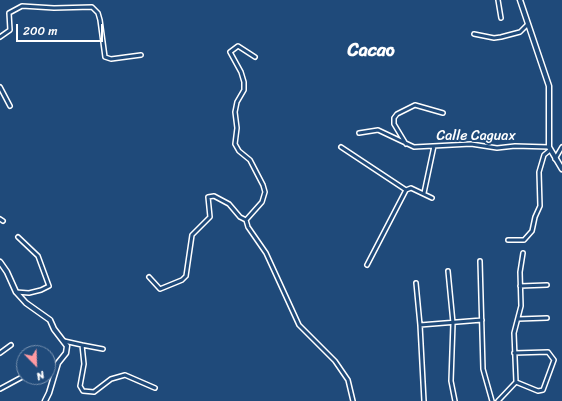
<!DOCTYPE html>
<html>
<head>
<meta charset="utf-8">
<style>
  body { margin:0 }
  #map { position:relative; width:562px; height:401px; overflow:hidden; background:#1f4a7a; font-family:Sriracha,sans-serif }
  canvas { display:block }
  .north { position:absolute; left:16px; top:345px; width:40px; height:40px; box-sizing:border-box; background:#1f4a7a; border:1px solid #7992af; border-radius:50%; rotate:157deg; font-size:11px; font-weight:700; line-height:16px; text-align:center; color:#fff }
  .north::after { content:''; display:block; margin:auto; width:14px; height:18px; background:#ff9aa2; clip-path:polygon(50% 0,100% 100%,50% 72%,0 100%) }
  .scale { position:absolute; left:16px; top:24px; width:87px; height:18px; box-sizing:border-box; border:2px solid #fff; border-top:0; padding-left:5px; font-size:12px; line-height:14px; white-space:nowrap; color:#fff; -webkit-text-stroke:3px #1f4a7a; paint-order:stroke }
</style>
</head>
<body>
<div id="map">
<canvas width="562" height="401"></canvas>
<div class="north">N</div>
<div class="scale">200 m</div>
</div>
<script>
const context = document.querySelector('canvas').getContext('2d');
context.lineJoin = 'round';
function toPath(rows) {
  const path = new Path2D();
  for (const r of rows) {
    path.moveTo(r[0], r[1]);
    for (let i = 2; i < r.length; i += 2) path.lineTo(r[i], r[i + 1]);
  }
  return path;
}
function strokePath(path, color, width, dash) {
  context.strokeStyle = color;
  context.lineWidth = width;
  context.lineCap = dash ? 'butt' : 'round';
  context.setLineDash(dash || []);
  context.stroke(path);
}
function write(font, color, halo, rows, align = 'center') {
  context.font = font + ' Sriracha,sans-serif';
  context.lineWidth = 4;
  context.setLineDash([]);
  context.textBaseline = 'middle';
  context.strokeStyle = halo;
  context.fillStyle = color;
  for (const [text, x, y, turn = 0] of rows) {
    context.save();
    context.translate(x, y);
    context.rotate((+turn || 0) * Math.PI / 180);
    context.textAlign = isNaN(turn) ? turn : align;
    if (halo) context.strokeText(text, 0, 0);
    context.fillText(text, 0, 0);
    context.restore();
  }
}
const street = toPath([
  [498,0,501,18],
  [474,34,494,38,501,37,520,32,527,25],
  [0,37,10,30,9,13,22,6,54,8,92,7,98,13,100,20,105,57,111,59,141,55],
  [0,87,10,106],
  [359,133,378,130,414,147,471,144,497,148,515,146,549,147],
  [406,144,394,124,394,118,397,114,415,105,443,113],
  [341,147,406,190,411,188,432,198],
  [555,159,562,147],
  [424,193,434,146],
  [0,219,3,221],
  [246,220,262,202,265,192,263,185,250,160,239,151,235,144,237,128,235,112,237,102,244,90,244,82,241,72,230,52,238,46,255,57],
  [508,240,524,240,532,231,535,217,540,206,539,172,544,155,550,150],
  [480,261,483,369,492,401],
  [367,265,406,190],
  [448,271,453,323,451,381,455,401],
  [149,277,160,289,182,280,186,276,192,235,210,217,208,197,214,196,229,204,240,217,246,220,248,227,266,253,299,325,335,361,348,380,353,401],
  [416,283,420,325,424,401],
  [520,286,547,285],
  [16,292,29,293,41,290,49,286,38,256,18,237],
  [518,319,547,318],
  [420,325,482,320],
  [64,341,82,345,84,364,80,386,83,391,94,392,111,379,125,375,155,388],
  [82,345,103,349],
  [0,353,11,345],
  [514,353,548,352,554,360,543,390,538,391,516,382],
  [0,389,24,376],
  [498,401,516,382,514,333,521,306,520,272,523,253]
]);
const secondary = toPath([
  [520,0,549,86,549,147,562,169],
  [0,262,7,272,16,292,26,303,50,320,54,329,67,346,66,353,58,363,49,393,45,401]
]);
strokePath(street, '#fff', 6);
strokePath(secondary, '#fff', 7);
strokePath(street, '#1f4a7a', 3);
strokePath(secondary, '#1f4a7a', 4);
write('14px', '#fff', '#1f4a7a', [
  ["Calle Caguax",476,136]
]);
write('bold 18px', '#fff', '#1f4a7a', [
  ["Cacao",371,51]
]);
</script>
</body>
</html>
